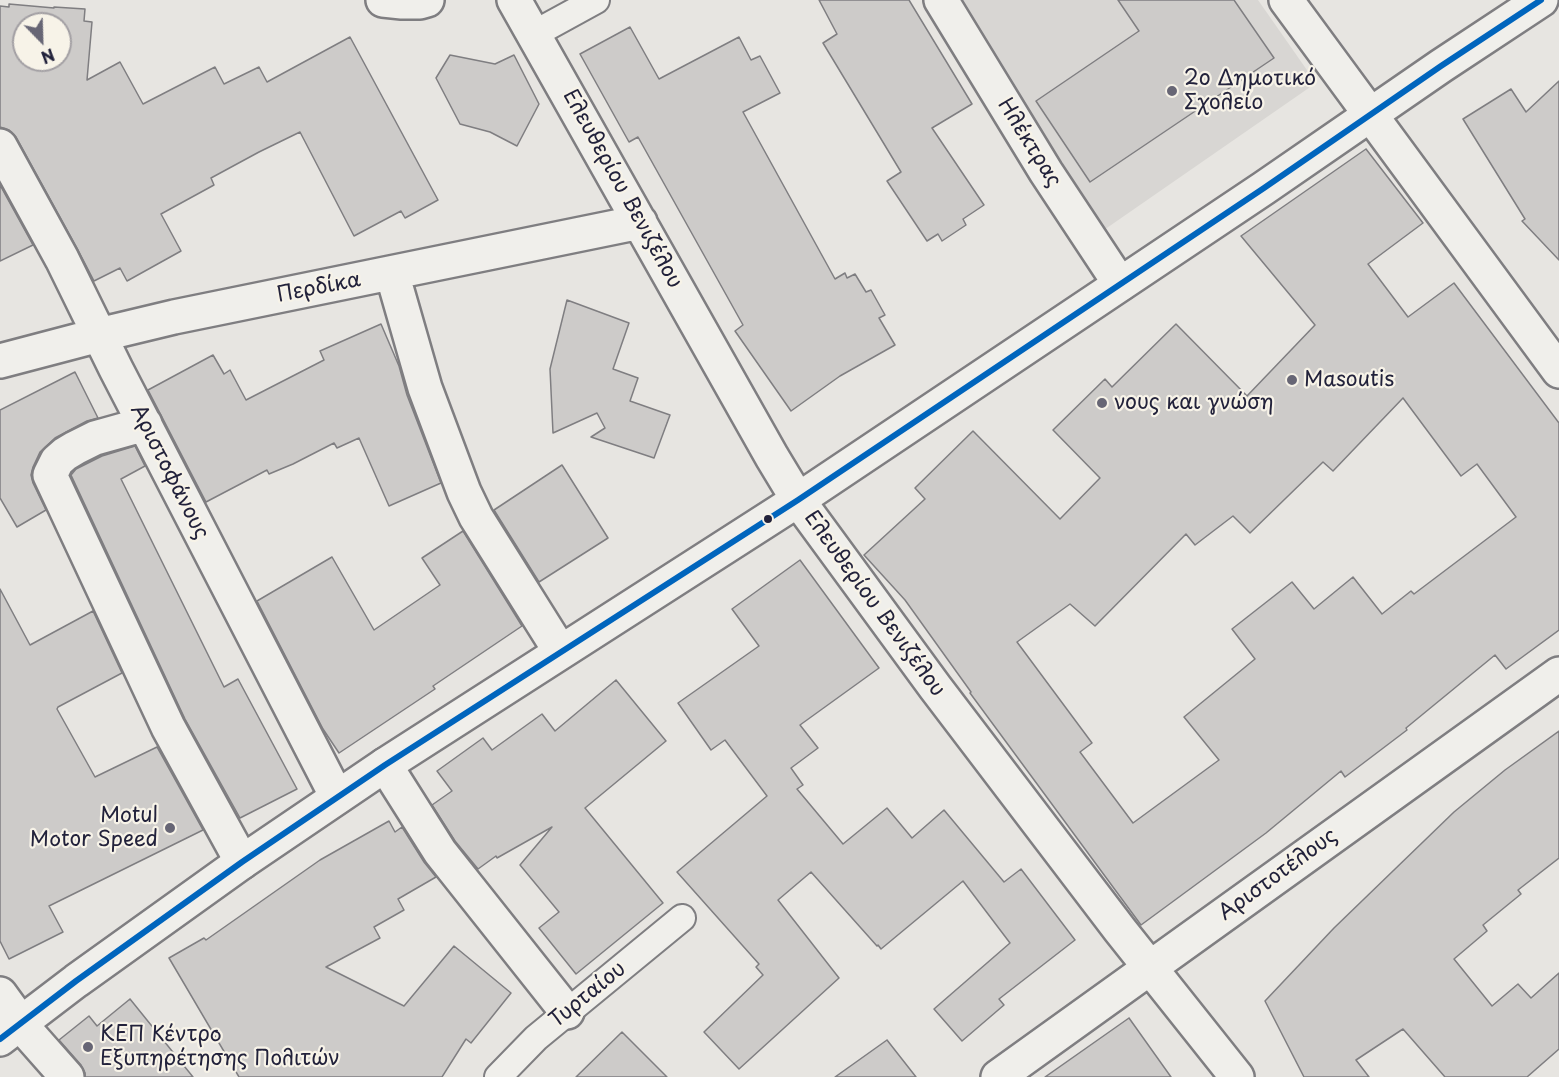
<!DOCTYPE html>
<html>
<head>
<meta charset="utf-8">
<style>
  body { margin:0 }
  #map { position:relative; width:1559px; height:1077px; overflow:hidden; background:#e7e5e1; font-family:"Playpen Sans",sans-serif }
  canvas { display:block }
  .north { position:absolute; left:12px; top:12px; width:60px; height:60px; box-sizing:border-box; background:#f7f3e8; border:2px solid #a29fa3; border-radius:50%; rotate:157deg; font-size:16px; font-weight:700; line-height:24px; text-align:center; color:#22223b }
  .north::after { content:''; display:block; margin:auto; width:21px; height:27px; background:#676675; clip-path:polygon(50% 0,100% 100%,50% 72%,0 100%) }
</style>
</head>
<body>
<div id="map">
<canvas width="1559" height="1077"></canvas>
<div class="north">N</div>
</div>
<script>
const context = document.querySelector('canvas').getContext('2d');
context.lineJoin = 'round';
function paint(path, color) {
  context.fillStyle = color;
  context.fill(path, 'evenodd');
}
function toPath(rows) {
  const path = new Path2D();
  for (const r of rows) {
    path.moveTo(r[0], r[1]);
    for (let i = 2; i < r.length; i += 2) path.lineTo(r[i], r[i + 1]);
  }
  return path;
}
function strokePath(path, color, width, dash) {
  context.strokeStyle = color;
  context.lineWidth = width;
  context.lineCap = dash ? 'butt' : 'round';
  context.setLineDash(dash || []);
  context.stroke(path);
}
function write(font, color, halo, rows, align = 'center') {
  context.font = font + ' "Playpen Sans",sans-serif';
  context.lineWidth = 4.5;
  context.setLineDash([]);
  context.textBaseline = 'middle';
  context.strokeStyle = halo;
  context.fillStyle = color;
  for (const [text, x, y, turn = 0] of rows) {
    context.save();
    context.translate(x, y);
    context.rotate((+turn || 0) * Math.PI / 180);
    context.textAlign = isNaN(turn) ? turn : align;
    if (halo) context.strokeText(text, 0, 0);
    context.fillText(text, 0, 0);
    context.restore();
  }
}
paint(toPath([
  [953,0,1258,0,1316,83,1101,232]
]), '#d8d6d3');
const building = toPath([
  [819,0,909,0,972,104,932,128,984,205,963,219,966,225,942,241,938,234,927,241,887,181,901,172,823,43,837,34,819,0],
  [1118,0,1234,0,1274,58,1090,182,1036,101,1139,31,1118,0],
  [9,4,54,8,54,7,85,9,84,21,92,22,87,80,120,62,143,104,215,67,224,84,259,67,267,82,350,37,438,200,405,218,401,211,354,236,300,132,259,152,211,178,214,185,161,214,181,251,127,281,120,268,94,281,78,250,16,137,9,130,0,127,0,6,9,7,9,4],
  [24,24,60,24,60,60,24,60,24,24],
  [630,27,659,79,739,37,751,60,760,56,780,93,743,112,835,279,845,273,847,278,855,274,866,292,871,290,885,315,879,318,895,345,840,376,791,411,735,331,743,325,638,137,629,142,580,54,630,27],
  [450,55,495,64,514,55,539,104,517,146,490,132,460,124,436,78,450,55],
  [1559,81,1559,260,1522,221,1525,219,1463,119,1511,89,1526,112,1559,81],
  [1366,149,1423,223,1368,264,1408,317,1454,283,1559,423,1559,630,1506,669,1495,655,1406,728,1407,730,1345,777,1341,771,1266,833,1141,925,970,693,971,692,905,600,864,555,925,499,915,488,973,431,1060,519,1100,478,1053,430,1105,379,1112,387,1176,324,1247,396,1315,325,1241,236,1366,149],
  [1403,398,1461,476,1477,464,1516,517,1414,594,1411,591,1382,614,1353,577,1314,609,1292,582,1232,629,1255,659,1184,717,1219,760,1133,823,1080,752,1092,743,1017,642,1070,604,1095,626,1186,534,1195,545,1233,516,1250,533,1323,462,1333,471,1403,398],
  [0,185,33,245,0,261,0,185],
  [567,300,629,323,613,369,638,378,630,401,670,415,654,458,591,437,605,428,597,413,553,433,550,369,567,300],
  [381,324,399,366,407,395,441,483,389,506,359,438,337,448,334,443,293,464,269,474,267,470,206,502,148,390,213,355,224,374,230,370,246,400,324,360,320,351,381,324],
  [75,372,98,418,87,421,55,438,40,452,33,467,31,475,33,483,46,510,17,527,0,498,0,410,75,372],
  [135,446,145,466,121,479,224,687,238,679,297,789,240,818,185,719,71,475,76,469,102,456,135,446],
  [562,465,608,538,539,582,494,510,562,465],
  [463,531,522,626,433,686,435,689,339,753,323,729,257,601,332,557,374,630,440,585,422,558,463,531],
  [800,560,879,668,800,725,818,748,791,768,803,785,797,789,843,844,887,808,912,838,944,810,1004,882,1021,869,1075,940,999,999,1004,1005,962,1041,934,1009,1010,943,963,881,881,949,878,945,877,946,811,872,778,900,839,978,739,1069,704,1032,763,975,756,967,759,964,677,872,767,796,725,740,711,750,678,703,759,646,732,609,800,560],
  [0,589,30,645,93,611,122,673,58,707,57,709,95,777,157,747,203,830,49,906,63,932,9,959,0,941,0,589],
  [616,680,666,741,585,808,663,903,576,974,539,928,559,912,520,865,552,827,497,858,496,856,478,869,455,841,432,805,452,791,437,771,483,738,492,750,542,714,555,731,616,680],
  [1559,731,1559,858,1518,890,1521,894,1483,925,1487,931,1454,959,1492,1006,1518,984,1531,998,1559,973,1559,1049,1527,1077,1445,1077,1403,1029,1356,1060,1369,1077,1304,1077,1265,1001,1334,928,1454,812,1505,770,1559,731],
  [389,821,395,832,402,827,424,862,436,877,398,899,404,910,374,927,380,938,326,967,404,1006,454,946,511,993,471,1043,466,1039,442,1077,239,1077,169,958,204,938,206,940,320,860,389,821],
  [130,999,193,1077,85,1077,85,1073,81,1065,59,1040,89,1016,97,1026,130,999],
  [1129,1018,1171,1077,1045,1077,1129,1018],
  [622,1032,667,1077,576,1077,622,1032],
  [887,1040,916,1077,835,1077,887,1040]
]);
paint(building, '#cdcbc9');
strokePath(building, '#7f7e81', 1.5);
const pedestrian = toPath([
  [534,34,596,0],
  [498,1077,536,1038,682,918]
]);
const minor = toPath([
  [383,0,402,2,420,2,427,0],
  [514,0,772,457,798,500,935,687,1120,930,1237,1077],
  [941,0,1046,172,1120,284],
  [1286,0,1559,371],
  [0,146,62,259,116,369,337,797],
  [392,273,425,388,464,492,476,517,560,651],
  [0,361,99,335,174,317,640,222],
  [145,424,95,438,75,448,65,454,57,461,50,475,168,727,242,862],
  [385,765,440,852,567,1012],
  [0,994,29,1034,67,1077],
  [998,1077,1559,674]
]);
const tertiary = toPath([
  [0,1039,76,981,242,862,385,765,798,500,1264,188,1441,66,1541,0]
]);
strokePath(pedestrian, '#7f7e81', 30);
strokePath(minor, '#7f7e81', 38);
strokePath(tertiary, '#7f7e81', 38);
strokePath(pedestrian, '#f0efeb', 26);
strokePath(minor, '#f0efeb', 33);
strokePath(tertiary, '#f0efeb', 33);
strokePath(toPath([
  [0,1039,76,981,242,862,385,765,798,500,1264,188,1441,66,1541,0]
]), '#0065bd', 6);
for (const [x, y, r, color] of [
  [1172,91,6,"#676675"],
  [1292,380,6,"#676675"],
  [1102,403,6,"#676675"],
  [768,519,5,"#22223b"],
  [170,828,6,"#676675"],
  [88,1047,6,"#676675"]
]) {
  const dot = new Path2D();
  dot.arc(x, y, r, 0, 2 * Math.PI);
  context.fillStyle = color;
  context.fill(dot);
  strokePath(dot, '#f7f3e8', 2);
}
write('21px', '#22223b', '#f7f3e8', [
  ["2ο Δημοτικό",1184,79],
  ["Σχολείο",1184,103],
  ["Masoutis",1304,380],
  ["νους και γνώση",1114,403],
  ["Motul",158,816,"right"],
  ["Motor Speed",158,840,"right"],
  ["ΚΕΠ Κέντρο",100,1035],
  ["Εξυπηρέτησης Πολιτών",100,1059]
], 'left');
write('21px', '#22223b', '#f7f3e8', [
  ["Ηλέκτρας",1029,143,58],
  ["Ελευθερίου Βενιζέλου",622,189,61],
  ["Περδίκα",319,288,-11],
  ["Αριστοφάνους",169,472,63],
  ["Ελευθερίου Βενιζέλου",874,604,54],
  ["Αριστοτέλους",1278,875,-36],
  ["Τυρταίου",588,995,-39]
]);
</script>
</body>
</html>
